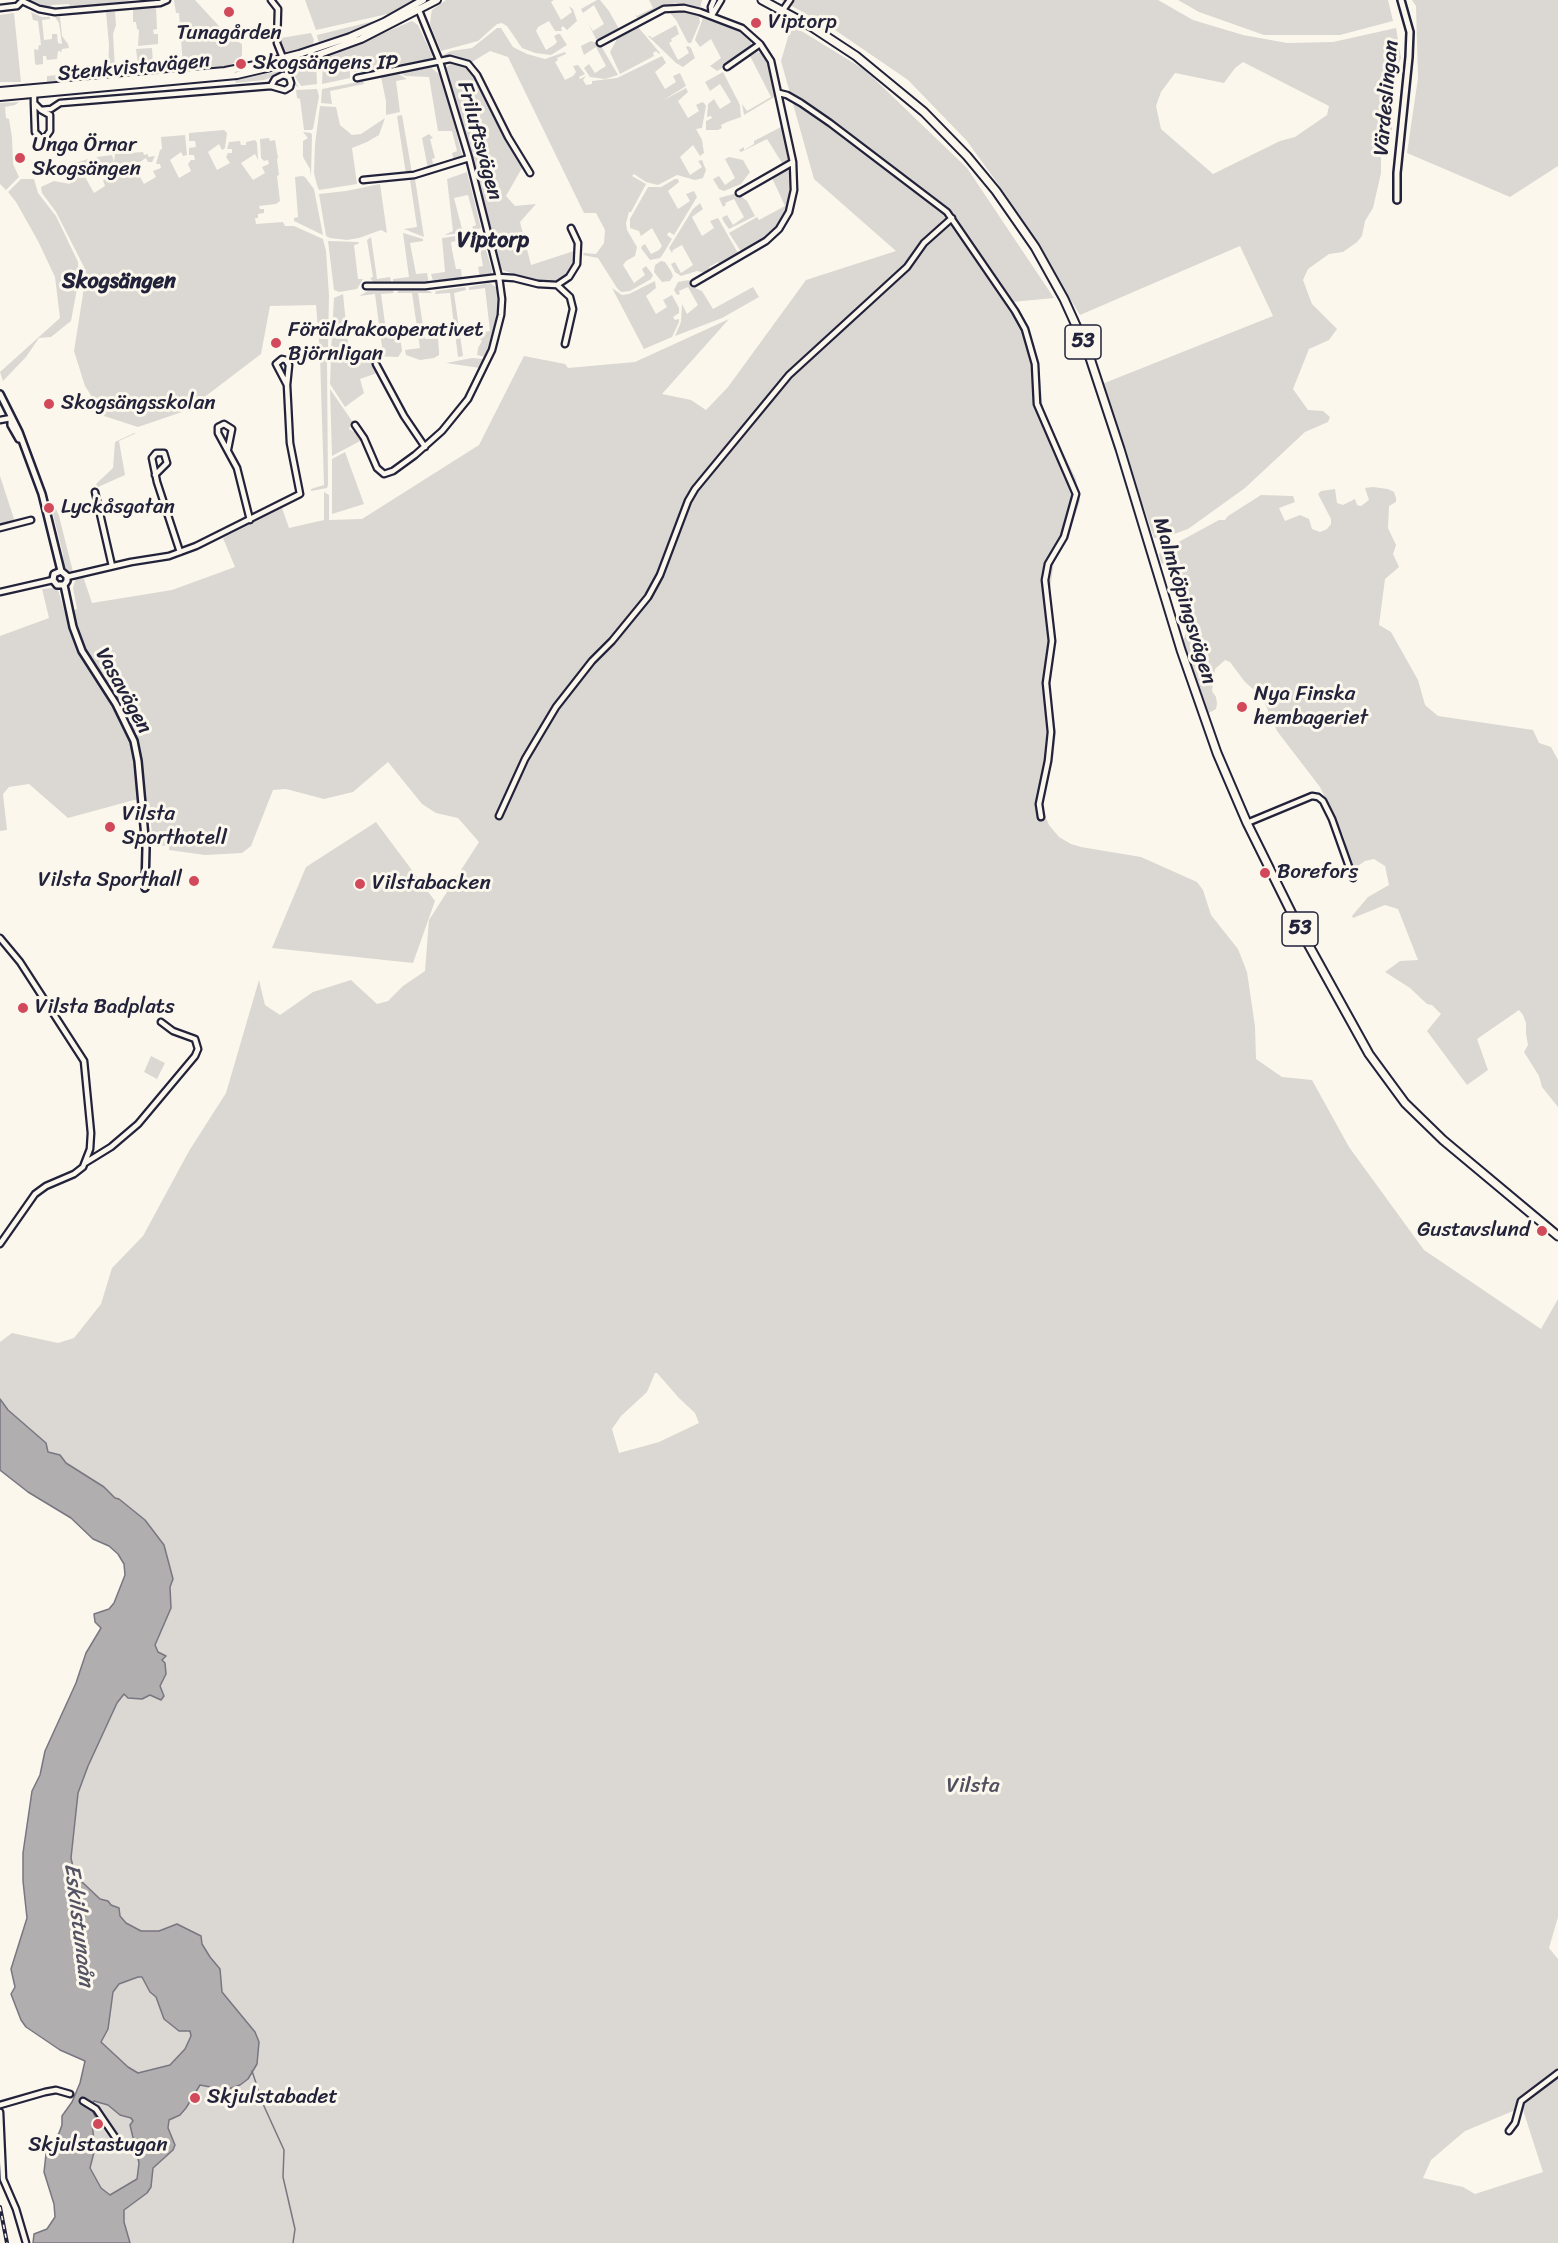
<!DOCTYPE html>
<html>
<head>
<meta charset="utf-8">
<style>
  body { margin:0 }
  canvas { display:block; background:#fbf7ec }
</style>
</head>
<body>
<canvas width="1558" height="2243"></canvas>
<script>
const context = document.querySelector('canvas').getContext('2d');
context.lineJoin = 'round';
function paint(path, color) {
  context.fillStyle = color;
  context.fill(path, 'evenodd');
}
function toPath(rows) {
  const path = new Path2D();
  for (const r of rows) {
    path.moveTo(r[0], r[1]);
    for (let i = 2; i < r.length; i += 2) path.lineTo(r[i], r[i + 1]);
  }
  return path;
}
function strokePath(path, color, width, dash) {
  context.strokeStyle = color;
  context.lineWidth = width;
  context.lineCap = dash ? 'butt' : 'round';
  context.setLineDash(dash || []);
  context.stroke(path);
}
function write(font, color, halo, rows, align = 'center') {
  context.font = font + ' Sriracha,sans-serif';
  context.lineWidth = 6;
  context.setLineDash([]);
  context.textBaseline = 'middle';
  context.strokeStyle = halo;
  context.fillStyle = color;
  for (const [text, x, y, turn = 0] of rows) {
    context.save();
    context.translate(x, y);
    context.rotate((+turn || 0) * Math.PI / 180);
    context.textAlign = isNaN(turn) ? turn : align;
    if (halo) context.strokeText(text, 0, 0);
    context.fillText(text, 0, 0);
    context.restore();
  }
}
paint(toPath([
  [30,0,134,0,70,8,69,4,51,5,50,9,42,8,32,3],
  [174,0,195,0,229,37,242,44,242,55,238,61,228,66,149,74,149,69,165,68,166,71,183,70,183,68,170,69,167,67,183,66,179,13,176,13],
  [305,0,415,0,392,13,316,30],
  [446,0,554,0,551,2,561,20,572,12,569,6,573,9,577,21,567,30,563,26,561,28,562,31,555,31,549,21,538,27,536,31,546,50,554,45,557,42,554,36,558,34,560,34,567,45,551,55,535,53,522,48,507,26,502,23,497,24,478,41,441,51,430,24,431,15,432,10],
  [597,0,600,0,609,11,619,29,600,39,596,39,588,23,593,31,604,24,594,5,583,13,581,9],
  [649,0,702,0,700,8,675,3,637,18,635,14,637,16,653,8],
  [781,0,1158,0,1193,20,1243,35,1287,43,1333,42,1396,28,1401,58,1393,76,1392,130,1381,155,1381,173,1373,208,1365,221,1362,236,1357,242,1343,252,1329,254,1308,269,1303,280,1312,304,1337,329,1329,340,1309,349,1293,389,1308,410,1323,411,1330,417,1328,422,1305,432,1245,488,1188,529,1165,537,1154,538,1102,384,1273,316,1240,246,1080,315,1006,195,967,141,908,80,835,30],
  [1243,62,1329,106,1327,115,1295,137,1280,141,1213,174,1161,129,1156,106,1161,92,1175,73,1224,83,1235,68],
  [1178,0,1388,0,1393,21,1340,35,1264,35,1199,12],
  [1412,0,1558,0,1558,166,1510,197,1407,153,1418,78,1416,6],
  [156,8,157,29,153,30,154,34,158,34,158,44,138,46,139,30,137,29,136,22,133,22,133,9],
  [675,10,699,16,700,22,691,43,688,43,676,20,670,13,670,11],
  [31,12,42,17,50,17,50,19,42,20,44,40,52,39,52,34,57,34,58,43,62,44,59,23,55,17,60,17,62,36,68,44,69,48,62,49,61,53,60,51,58,51,57,59,47,60,46,56,43,56,43,64,36,65,35,63,34,49,38,50,39,45,41,45,38,21,33,20],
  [106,12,115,12,116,25,113,34,115,69,108,70,109,45],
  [14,13,21,82,0,82,0,15],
  [703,18,739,31,751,40,751,47,724,63,726,66,717,71,710,66,721,58,711,39,700,47,695,40],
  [382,19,358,30,320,44,318,40,317,35],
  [412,21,418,25,432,55,431,60,365,74,361,71,350,72,350,78,322,84,323,59],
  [676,25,679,34,671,39,672,41,669,43,678,60,689,53,686,47,688,46,691,48,695,58,683,67,676,63,648,36,650,36,652,38],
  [638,27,660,53,659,54,656,51,653,53,654,56,620,74,610,52,617,39],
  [795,27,865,70,967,168,1054,298,1012,302,1019,312,1034,344,1039,366,1043,411,1076,479,1080,501,1067,539,1054,561,1050,590,1055,647,1050,687,1056,733,1053,759,1043,792,1044,813,1049,825,1059,837,1071,844,1081,847,1141,857,1197,882,1203,890,1211,915,1238,949,1247,972,1255,1026,1256,1059,1282,1077,1312,1080,1349,1147,1424,1250,1541,1329,1558,1299,1558,1917,1549,1948,1558,1959,1558,2243,79,2243,59,2164,97,2070,52,1826,162,1579,0,1452,0,1342,12,1333,58,1343,74,1338,101,1304,112,1268,143,1236,189,1151,226,1093,259,980,265,1005,280,1015,313,992,351,980,377,1004,388,1001,403,986,425,971,429,920,479,842,458,818,436,813,422,804,388,762,353,792,324,799,286,789,273,790,251,846,242,853,205,855,169,850,169,846,153,845,149,802,134,800,68,818,29,784,9,787,3,794,7,830,0,831,0,636,49,618,42,589,54,588,58,590,65,613,77,609,73,588,76,577,83,576,92,603,172,590,235,567,223,538,282,508,289,528,324,520,324,492,329,495,329,520,362,519,479,445,524,356,565,364,568,368,635,362,729,319,662,394,691,400,706,410,728,387,806,280,896,251,814,179,781,61,790,30],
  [655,1373,657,1373,679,1398,695,1413,699,1423,659,1442,619,1453,612,1429,621,1416,647,1392],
  [1518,2109,1523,2110,1543,2172,1475,2194,1463,2187,1423,2178,1431,2160,1465,2131],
  [497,28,501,28,513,47,527,54,545,59,565,52,566,54,557,58,558,60,555,62,565,80,573,76,576,72,573,66,578,65,585,74,579,77,580,79,586,76,583,80,586,85,592,84,592,81,617,78,662,56,666,63,655,72,665,89,676,82,673,76,680,73,686,86,662,101,686,88,688,92,678,101,688,118,699,111,696,105,702,102,704,103,706,106,702,128,696,129,702,140,704,153,700,156,693,145,680,157,690,175,702,167,698,161,702,160,706,170,703,178,695,180,677,175,658,185,646,182,634,174,632,176,646,184,631,212,629,212,626,223,627,230,637,247,635,256,626,261,623,265,634,283,645,275,642,269,646,266,653,275,651,279,630,291,621,292,617,288,598,258,583,255,584,253,596,254,604,243,605,230,596,213,584,213,508,57,490,51,472,62,443,55,451,51,472,48],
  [311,33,314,40,312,47,289,55,286,54,280,43,281,38],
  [591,41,600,44,618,75,605,79,590,77,584,68,589,64,595,73,606,66,596,47,584,55,581,46],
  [152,48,153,64,159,65,141,66,138,65,136,49],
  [758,52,762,53,769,66,776,96,744,115,742,104,747,111,771,97,750,56],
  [316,61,317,84,301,86,290,69],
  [455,62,467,67,474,77,522,168,506,196,515,206,536,204,520,222,531,265,574,251,574,261,568,273,559,282,540,283,499,269,446,68,450,64],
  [430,67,439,74,447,96,462,155,460,159,455,160,453,157,452,153,457,151,452,131,438,131,429,77,405,76,401,73],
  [285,70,299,87,294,85,290,76,283,73,264,80,236,83,235,80],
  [104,71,105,78,47,82,47,76],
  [723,72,740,105,741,117,727,122,721,125,722,128,718,130,706,130,706,121,712,118,711,116,707,117,708,104,714,99,720,109,731,102,720,84,710,91,705,82],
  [399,74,407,79,396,81,400,112,386,115,386,101,381,77],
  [363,81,364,84,330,91,332,104,321,103,322,89],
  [317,89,319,96,313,129,311,130,304,130,300,99,297,98,296,90],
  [19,102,15,105,5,107,6,118,9,119,12,137,13,164,19,177,6,190,0,184,0,103],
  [320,106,336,107,340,125,352,135,361,134,385,118,379,135,367,142,352,148,357,184,319,190,317,185,314,173,315,144],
  [402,115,412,173,406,174,397,116],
  [781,127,783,127,789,158,786,163,782,163,767,139,741,152,739,150,744,147,744,150,754,144,754,141],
  [224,130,227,133,225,148,222,150,219,144,208,152,217,170,230,163,226,157,228,153,232,153,232,149,227,149,229,142,240,141,241,145,246,145,246,142,255,140,257,143,258,160,255,154,241,163,253,180,265,173,262,167,269,164,268,160,264,161,261,158,260,139,269,138,270,141,275,140,278,158,277,159,279,175,277,176,280,201,276,204,259,206,260,209,264,209,264,213,258,214,258,218,255,218,256,224,283,222,285,226,294,226,323,239,326,251,329,296,328,348,320,353,316,305,270,306,261,354,198,402,182,412,138,427,104,416,85,386,74,351,83,294,84,267,56,212,42,193,41,187,54,181,70,184,69,173,75,163,88,159,88,165,95,165,100,172,98,173,95,167,84,175,94,193,105,186,103,180,109,178,109,174,103,174,98,164,97,157,112,155,114,162,115,154,143,152,144,155,148,154,148,157,155,156,152,162,148,162,146,158,134,166,144,184,156,177,153,171,161,168,160,164,156,164,160,150,162,149,161,137,185,135,187,155,183,156,181,152,170,160,179,178,191,171,188,164,191,160,195,160,194,155,189,155,189,148,196,147,195,141,189,141,189,133],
  [303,132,311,133,312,135,311,177,310,169,303,157,303,141,308,138],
  [429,134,433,138,430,139,435,158,432,159,433,164,438,163,439,166,428,169,422,138],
  [729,157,743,160,750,172,741,184,724,191,719,189,713,179,719,176,725,185,735,178,725,159],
  [784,170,787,170,791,174,791,190,789,203,782,219,766,238,742,253,729,233,757,217,759,220,785,206,772,178],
  [467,172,481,228,474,230,472,227,476,225,468,195,454,198,463,233,444,235,453,231,447,179],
  [302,176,305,177,314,189,323,235,294,221,294,218,298,217,295,177],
  [21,179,34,179,38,193,56,216,78,262,79,278,71,321,51,337,39,338,26,357,3,381,0,372,60,318,55,277,38,241,16,202,8,192],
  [415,179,424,237,404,229,417,227,410,180],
  [675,179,678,179,679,182,668,191,678,209,690,201,686,194,694,191,697,197,674,235,669,232,667,235,672,239,663,254,660,258,650,260,641,248,642,246,645,244,651,254,659,250,662,246,652,228,641,236,639,231,630,228,630,219,648,187,661,187],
  [380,184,387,233,381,230,359,238,347,240,330,238,326,236,319,194,346,191],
  [737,193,747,201,755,216,729,229,724,222,722,218,723,217,727,215,733,225,744,217,734,199,725,203,726,205,723,207,719,198],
  [700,203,703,209,692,217,702,236,714,228,710,221,718,218,739,255,720,265,718,262,709,267,710,270,705,273,697,271,681,276,675,272,671,264,675,262,681,273,693,265,682,245,673,250,672,253,669,248,693,209],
  [403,233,423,239,423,241,410,243,416,274,427,273,429,284,393,282,393,279,409,277],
  [481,234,492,270,491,275,480,277,478,267,483,266,478,239,474,240,475,236],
  [456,236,457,241,451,242,452,250,456,269,461,269,462,280,434,284,431,274,445,272,442,238],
  [371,237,377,279,390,277,391,282,375,284,370,278,373,277,367,240],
  [328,241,359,242,358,244,354,245,358,279,363,279,357,289,339,292,334,290],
  [661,261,665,262,671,271,673,276,670,281,662,282,654,272,655,265],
  [689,280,695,288,702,291,713,309,753,287,759,297,722,318,675,336,681,322,682,304,687,314,698,305,688,287,679,291,680,294,677,295,674,290,678,282],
  [655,281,656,288,646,296,656,314,667,307,663,300,672,295,679,308,679,313,673,317,675,320,679,319,679,322,672,337,644,349,612,288,622,295,629,294],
  [490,283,497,288,499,310,485,357,477,355,478,348,482,341,475,334,490,331,485,288,469,290,469,287],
  [465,287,466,290,454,293,463,356,458,357,450,293,435,294,436,291],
  [392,289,394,293,381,294,387,338,400,337,402,351,398,357,373,356,373,349,382,347,375,294,359,296,368,291],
  [399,290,430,291,432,293,418,293,425,339,438,338,439,351,439,355,434,358,420,360,406,355,405,350,420,348,412,293,397,293],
  [343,294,349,354,331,353,334,298],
  [320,356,327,359,328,485,327,488,311,491,311,489,324,485],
  [331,356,369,357,376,365,375,369,377,373,360,379,364,393,345,407,330,384],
  [472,358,484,359,480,368,446,363],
  [330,389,352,421,349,429,358,434,362,440,332,456],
  [134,433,136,433,119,441,125,475,98,487,96,484,113,468,115,442],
  [345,452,364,504,332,514,332,459],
  [0,476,15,522,1,525,0,522],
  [1373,487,1388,489,1394,492,1396,498,1396,502,1389,506,1388,528,1396,545,1393,554,1399,567,1385,579,1379,625,1391,632,1418,680,1425,705,1438,716,1533,730,1539,743,1551,747,1558,760,1558,1107,1542,1087,1539,1076,1524,1052,1528,1045,1526,1034,1526,1023,1523,1015,1519,1010,1477,1039,1488,1070,1467,1085,1427,1031,1441,1014,1432,1005,1427,1004,1410,988,1385,972,1400,961,1418,960,1398,909,1385,905,1353,918,1352,916,1368,897,1389,885,1385,866,1374,859,1365,861,1355,868,1351,865,1343,835,1320,787,1277,731,1262,697,1245,682,1230,662,1225,660,1215,669,1212,691,1216,697,1217,704,1216,709,1207,714,1182,645,1187,630,1185,619,1173,576,1161,562,1159,554,1162,551,1219,520,1225,520,1228,516,1261,495,1293,496,1295,502,1279,508,1285,521,1300,515,1309,519,1312,529,1320,532,1327,529,1331,524,1331,519,1318,494,1321,491,1335,489,1337,503,1343,505,1355,499,1357,505,1361,506,1369,500,1365,488],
  [50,502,53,502,59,516,73,572,67,571,64,567,63,554],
  [376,822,435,901,413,963,272,948,306,867],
  [151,1056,165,1063,157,1079,144,1072]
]), '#dbd8d3');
const water = toPath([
  [0,1399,8,1410,46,1443,48,1452,60,1455,66,1463,104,1487,115,1498,119,1499,145,1520,164,1545,173,1579,170,1587,171,1608,155,1645,158,1652,166,1656,162,1660,165,1663,166,1674,160,1686,164,1696,161,1700,150,1695,142,1699,128,1698,124,1694,117,1703,88,1766,78,1793,71,1858,73,1867,80,1880,100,1899,108,1901,111,1905,119,1908,120,1916,126,1923,141,1931,159,1931,177,1924,201,1936,202,1944,210,1957,220,1969,222,1992,255,2032,259,2042,257,2064,248,2079,240,2085,225,2090,200,2085,186,2108,180,2115,169,2120,168,2128,175,2145,173,2150,153,2168,151,2187,147,2193,124,2210,124,2222,130,2243,33,2243,34,2234,47,2229,55,2217,54,2204,44,2172,46,2154,59,2133,62,2125,62,2116,72,2102,80,2083,85,2061,60,2050,26,2027,21,2020,11,1994,15,1987,11,1969,27,1918,23,1881,23,1853,32,1791,40,1775,45,1751,76,1683,86,1653,101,1628,95,1622,94,1614,109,1609,114,1603,125,1575,124,1564,118,1554,109,1546,93,1539,71,1518,28,1492,0,1470,0,1399],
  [138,1977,142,1977,150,1992,156,1997,164,2019,179,2031,190,2031,191,2036,185,2049,170,2065,138,2073,128,2067,101,2042,108,2029,113,1992,119,1984,138,1977],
  [94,2101,108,2105,120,2115,131,2118,133,2121,130,2125,139,2163,137,2179,110,2195,101,2188,90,2168,95,2148,92,2124,96,2118,90,2106,94,2101]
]);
paint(water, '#b1aeb0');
strokePath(water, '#787681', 1.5);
strokePath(toPath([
  [252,2071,263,2104,284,2150,283,2177,295,2229,293,2243]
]), '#787681', 1.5);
const minor = toPath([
  [271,0,278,9,277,43,283,58],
  [22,1,39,9,55,12,160,3,167,0],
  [0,8,17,6,23,0],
  [783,10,790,0],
  [712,15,721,0],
  [712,15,711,7,714,0],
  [600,43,664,9,684,8,700,12,742,28,760,44,771,61,793,162,794,190,789,212,779,229,766,241,694,283],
  [727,67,760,44],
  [357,78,450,59,468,64,477,75,508,137,530,173],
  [34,93,34,103,41,110,51,109,60,103,271,86,275,79,283,75,289,77,291,83,290,87,285,90,271,86],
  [779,93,787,95,801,103,830,123,947,212,1015,311,1025,329,1035,364,1037,404,1076,494,1064,537,1048,564,1045,580,1052,641,1046,683,1051,732,1048,761,1039,804,1041,817],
  [34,103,35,132,41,138,45,138,50,131,50,115,41,110],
  [363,180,414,175,469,158],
  [739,193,793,162],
  [557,285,570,297,573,309,565,344],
  [366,286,425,286,499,277,514,278,538,284,557,285,569,277,577,264,578,243,571,228],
  [376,364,404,416,425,447],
  [0,420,11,418],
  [355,425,364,438,377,468,384,474,393,471,415,455,442,431,468,399,492,350,501,315,502,299,499,277,469,158,440,62,418,8],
  [228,449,232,429,224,424,218,427,218,433,237,468,250,520],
  [155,475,167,463,164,453,156,453,152,458,157,482,180,552],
  [95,492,112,566],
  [0,528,31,520],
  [67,577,131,562,169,556,196,546,300,494,290,443,287,385,276,364,282,359,286,360,289,365,287,385],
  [0,592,53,580],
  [499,816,525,759,556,707,592,661,612,641,648,597,660,575,688,501,695,489,789,375,907,267,924,243,952,218],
  [1247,823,1312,796,1318,797,1323,801,1332,819,1353,878],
  [0,938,20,962,84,1061,91,1133,90,1149,83,1167,74,1174,46,1186,35,1194,0,1244],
  [85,1163,111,1147,138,1124,195,1056,198,1049,195,1039,173,1031,161,1022],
  [83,2101,96,2109,115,2137],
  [0,2105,45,2092,56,2090,70,2094],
  [0,2112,3,2179,16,2209,26,2243],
  [1509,2131,1515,2123,1521,2101,1558,2073]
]);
const tertiary = toPath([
  [1397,200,1397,173,1409,57,1410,32,1401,0],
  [0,394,19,432,42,494,61,571],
  [11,418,11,425,19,439],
  [61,571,54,574,53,580,57,585,64,585],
  [61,571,67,576,67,581,64,585],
  [64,585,73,627,82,651,116,704,134,741,138,761,146,848,145,888]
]);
const secondary = toPath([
  [0,91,225,71,260,64,299,54,350,37,384,22,423,0],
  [0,97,237,75,306,59,361,39,437,0]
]);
const primary = toPath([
  [762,0,812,27,856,56,924,112,967,156,996,191,1035,247,1064,299,1088,352,1120,449,1181,650,1217,753,1247,823,1297,924,1369,1054,1405,1103,1443,1140,1558,1236]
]);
strokePath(minor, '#22223b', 9);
strokePath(tertiary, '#22223b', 10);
strokePath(secondary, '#22223b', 10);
strokePath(primary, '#22223b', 11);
strokePath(minor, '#fbf7ec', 4.5);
strokePath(tertiary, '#fbf7ec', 5);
strokePath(secondary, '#fbf7ec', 6);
strokePath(primary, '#fbf7ec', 7);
const rail = toPath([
  [0,2207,7,2243]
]);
strokePath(rail, '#22223b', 4);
strokePath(rail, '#fbf7ec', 1.5, [4.5]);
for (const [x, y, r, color] of [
  [229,12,6,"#d1495b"],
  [756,23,6,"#d1495b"],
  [241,64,6,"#d1495b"],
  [20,158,6,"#d1495b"],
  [276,343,6,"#d1495b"],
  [49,404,6,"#d1495b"],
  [49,508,6,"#d1495b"],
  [1242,707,6,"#d1495b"],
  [110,827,6,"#d1495b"],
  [1265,873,6,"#d1495b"],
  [194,881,6,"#d1495b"],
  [360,884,6,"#d1495b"],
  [23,1008,6,"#d1495b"],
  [1542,1231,6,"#d1495b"],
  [195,2098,6,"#d1495b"],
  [98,2124,6,"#d1495b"]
]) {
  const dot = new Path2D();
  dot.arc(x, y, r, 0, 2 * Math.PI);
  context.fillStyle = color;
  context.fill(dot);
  strokePath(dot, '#fbf7ec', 2);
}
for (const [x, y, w] of [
  [1083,342,36],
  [1300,929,36]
]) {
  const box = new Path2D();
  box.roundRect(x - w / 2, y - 17, w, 34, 4.5);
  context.fillStyle = '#fbf7ec';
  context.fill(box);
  strokePath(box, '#22223b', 1.5);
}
write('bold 20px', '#22223b', null, [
  ["53",1083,342],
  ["53",1300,929]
]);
write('21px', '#22223b', '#fbf7ec', [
  ["Viptorp",768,23],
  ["Tunagården",229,34,"center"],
  ["Skogsängens IP",253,64],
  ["Unga Örnar",32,146],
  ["Skogsängen",32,170],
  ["Föräldrakooperativet",288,331],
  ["Björnligan",288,355],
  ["Skogsängsskolan",61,404],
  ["Lyckåsgatan",61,508],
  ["Nya Finska",1254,695],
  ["hembageriet",1254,719],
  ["Vilsta",122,815],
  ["Sporthotell",122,839],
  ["Borefors",1277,873],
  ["Vilsta Sporthall",182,881,"right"],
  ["Vilstabacken",372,884],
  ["Vilsta Badplats",35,1008],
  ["Gustavslund",1530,1231,"right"],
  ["Skjulstabadet",207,2098],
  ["Skjulstastugan",98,2146,"center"]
], 'left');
write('21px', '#22223b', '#fbf7ec', [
  ["Stenkvistavägen",134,68,-5],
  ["Värdeslingan",1387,98,-85],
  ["Friluftsvägen",479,141,75],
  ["Malmköpingsvägen",1184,601,73],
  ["Vasavägen",123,691,61]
]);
write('21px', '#505061', '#fbf7ec', [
  ["Vilsta",973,1787]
]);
write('bold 22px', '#22223b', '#fbf7ec', [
  ["Viptorp",493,241],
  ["Skogsängen",119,282]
]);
write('italic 22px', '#545364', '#fbf7ec', [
  ["Eskilstunaån",78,1925,83]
]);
</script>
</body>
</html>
